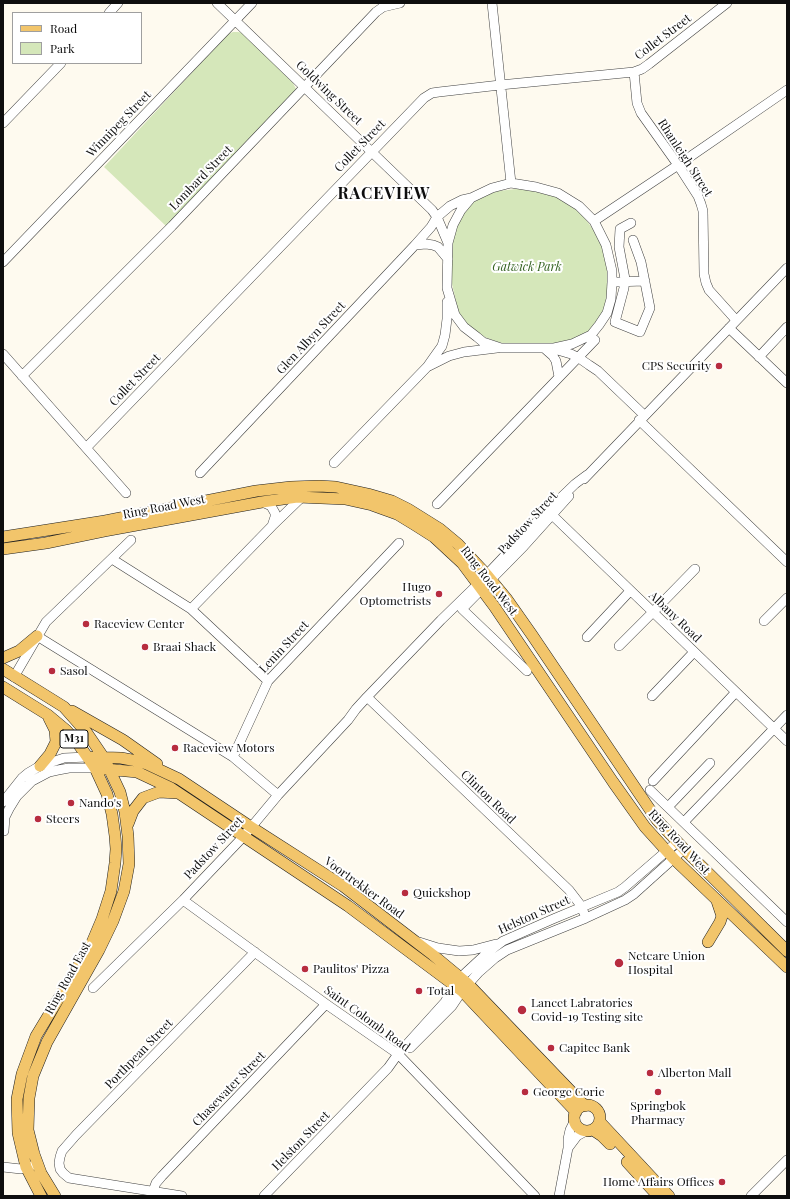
<!DOCTYPE html>
<html>
<head>
<meta charset="utf-8">
<style>
  body { margin:0 }
  #map { position:relative; width:790px; height:1199px; overflow:hidden; background:#fefaef; font-family:"Playfair Display",serif }
  canvas { display:block }
  .frame { position:absolute; inset:0; border:4px solid #0e0e0e; pointer-events:none }
  .legend { position:absolute; left:12px; top:12px; width:130px; height:52px; box-sizing:border-box; background:#fff; border:1px solid #9f9f9f; margin:0; padding:5px 7px; list-style:none; font-size:12px; color:#0e0e0e }
  .legend li { display:flex; align-items:center; gap:8px; height:20px }
  .legend b { width:20px; border:1px solid #9f9f9f }
</style>
</head>
<body>
<div id="map">
<canvas width="790" height="1199"></canvas>
<div class="frame"></div>
<ul class="legend">
<li><b style="height:5px;background:#f2c56b"></b>Road</li>
<li><b style="height:11px;background:#d5e7ba"></b>Park</li>
</ul>
</div>
<script>
const context = document.querySelector('canvas').getContext('2d');
context.lineJoin = 'round';
function paint(path, color) {
  context.fillStyle = color;
  context.fill(path, 'evenodd');
}
function toPath(rows) {
  const path = new Path2D();
  for (const r of rows) {
    if (r.length === 3) {
      path.moveTo(r[0] + r[2], r[1]);
      path.arc(r[0], r[1], r[2], 0, 2 * Math.PI);
      continue;
    }
    path.moveTo(r[0], r[1]);
    for (let i = 2; i < r.length; i += 2) path.lineTo(r[i], r[i + 1]);
  }
  return path;
}
function strokePath(path, color, width, dash) {
  context.strokeStyle = color;
  context.lineWidth = width;
  context.lineCap = dash ? 'butt' : 'round';
  context.setLineDash(dash || []);
  context.stroke(path);
}
function write(font, color, halo, rows, align = 'center') {
  context.font = font + ' "Playfair Display",serif';
  context.lineWidth = 4;
  context.setLineDash([]);
  context.textBaseline = 'middle';
  context.strokeStyle = halo;
  context.fillStyle = color;
  for (const [text, x, y, turn = 0] of rows) {
    context.save();
    context.translate(x, y);
    context.rotate((+turn || 0) * Math.PI / 180);
    context.textAlign = isNaN(turn) ? turn : align;
    if (halo) context.strokeText(text, 0, 0);
    context.fillText(text, 0, 0);
    context.restore();
  }
}
paint(toPath([
  [233,32,238,32,243,33,293,83,296,89,295,94,166,226,104,167,228,34],
  [516,189,537,190,557,197,573,207,583,216,593,229,602,245,609,277,609,296,605,311,591,330,575,340,560,344,509,344,497,342,475,333,462,319,458,310,452,284,452,244,457,223,469,205,477,198,498,191]
]), '#d5e7ba');
const minor = toPath([
  [217,3,432,210,437,217,448,243],
  [492,3,511,183],
  [109,13,118,3],
  [634,72,637,103,641,113,678,165,698,196,701,204,703,211,704,274,706,283,709,290,736,320],
  [3,123,61,63],
  [511,183,536,187,558,193,579,206,594,221,606,245,612,271,612,282,611,299,607,313,599,325,591,335,572,344,554,348,501,348,483,342,477,337,464,327,455,315,447,288,448,243,453,225,461,210,471,198,492,188,511,183],
  [594,221,678,165,787,90],
  [631,223,620,229,619,247,625,279,624,288,615,322,640,332,650,308,641,262,633,240],
  [415,245,426,244,433,245,438,247,448,259],
  [3,262,252,3],
  [612,282,645,281],
  [729,328,787,383],
  [544,348,553,356,556,361,559,377],
  [554,349,571,354,579,358,589,365,598,371,644,415],
  [3,354,126,493],
  [759,357,787,327],
  [429,366,449,356,464,352,497,348],
  [22,376,172,226,376,12,383,7,400,3],
  [639,420,787,562],
  [86,448,424,98,432,93,439,92,500,85,634,72,642,69,649,64,727,3],
  [334,463,427,367,434,357,442,346,445,335,447,319,447,302],
  [200,473,415,245,431,227,437,217,450,206,462,200,471,198],
  [584,479,787,268],
  [262,502,271,506,275,513,275,517,272,526],
  [437,504,595,340],
  [549,512,787,741],
  [112,559,191,609,268,681],
  [464,607,524,546,569,496],
  [191,609,272,526,302,497,303,494],
  [462,609,527,671],
  [764,621,787,598],
  [37,636,233,757,278,795],
  [587,637,630,591],
  [619,646,653,612,695,569],
  [14,677,46,622,131,540],
  [652,696,694,652],
  [367,697,569,890,579,903,584,913],
  [233,757,268,681,399,543],
  [653,781,736,692],
  [650,790,787,922],
  [3,802,22,778,28,773,40,766,64,758,88,757],
  [668,807,710,763],
  [684,822,787,715],
  [4,831,5,817,9,809,17,796,32,781,49,772,58,770,69,768,95,768],
  [183,900,326,1004,398,1054,535,1196],
  [419,942,438,948,459,951,473,950,496,944],
  [93,988,183,900,243,837,278,795,348,720,356,709,367,697,441,620,478,584,547,511,575,484,587,475],
  [410,1048,452,1006,462,991,479,972,495,958,507,950,586,918,625,900,634,894,684,849],
  [568,1148,577,1136,586,1131],
  [3,1167,21,1169,31,1166],
  [153,1191,156,1183,162,1176,326,1004],
  [182,1196,69,1178,63,1173,60,1169,59,1163,60,1157,62,1151,76,1135,255,952],
  [264,1196,388,1068,398,1054,445,1002,454,985,460,978,487,953,503,941,553,919,618,892,625,887,677,842],
  [559,1196,568,1148,568,1139,570,1130,575,1120],
  [751,1196,787,1160]
]);
const major = toPath([
  [3,537,105,521,256,491,291,487,319,486,336,487,368,494,392,501,408,509,440,529,458,544,487,575,506,598,532,635,657,820,684,849,787,951],
  [3,549,46,543,104,531,262,502,297,497,345,499,372,505,397,514,415,525,434,537,462,563,494,606,613,782,645,827,674,859,787,967],
  [3,658,19,651,37,636],
  [3,669,64,707,87,733,104,758,120,792,125,812,128,836,129,864,124,891,113,921,99,950,47,1042,33,1076,29,1098,28,1130,34,1154,41,1173,55,1196],
  [3,687,48,715,66,730,77,742,95,768,107,794,112,814,115,836,116,849,115,863,111,891,102,919,91,945,36,1036,22,1074,17,1099,18,1133,26,1167,41,1196],
  [72,711,123,740,157,764],
  [88,757,121,758,137,761,147,764,179,779,251,827,343,886,433,955,468,984,585,1106],
  [40,766,50,754,56,742,55,730,49,718],
  [95,768,137,772,171,788,348,906,462,991,576,1112],
  [128,824,133,811,143,798,159,792,177,793],
  [708,942,720,922,722,916,717,901],
  [587,1118,13],
  [600,1122,669,1196],
  [593,1130,602,1136,610,1144],
  [627,1162,658,1196]
]);
strokePath(minor, '#414141', 10);
strokePath(major, '#1f1f1f', 12);
strokePath(minor, '#fff', 9);
strokePath(major, '#f2c56b', 11);
for (const [x, y, r, color] of [
  [719,366,4,"#b72c3f"],
  [439,594,4,"#b72c3f"],
  [86,624,4,"#b72c3f"],
  [145,647,4,"#b72c3f"],
  [52,671,4,"#b72c3f"],
  [175,748,4,"#b72c3f"],
  [71,803,4,"#b72c3f"],
  [38,819,4,"#b72c3f"],
  [405,893,4,"#b72c3f"],
  [619,963,5,"#b72c3f"],
  [305,969,4,"#b72c3f"],
  [419,991,4,"#b72c3f"],
  [522,1010,5,"#b72c3f"],
  [551,1048,4,"#b72c3f"],
  [650,1073,4,"#b72c3f"],
  [525,1092,4,"#b72c3f"],
  [658,1092,4,"#b72c3f"],
  [722,1182,4,"#b72c3f"]
]) {
  const dot = new Path2D();
  dot.arc(x, y, r, 0, 2 * Math.PI);
  context.fillStyle = color;
  context.fill(dot);
  strokePath(dot, '#fff', 1.5);
}
for (const [x, y, w] of [
  [74,739,28]
]) {
  const box = new Path2D();
  box.roundRect(x - w / 2, y - 9, w, 18, 3);
  context.fillStyle = '#fff';
  context.fill(box);
  strokePath(box, '#0e0e0e', 1);
}
write('bold 11px', '#0e0e0e', null, [
  ["M31",74,739]
]);
write('12px', '#0e0e0e', '#fff', [
  ["Collet Street",663,37,-37],
  ["Goldwing Street",329,93,44],
  ["Winnipeg Street",119,124,-46],
  ["Collet Street",360,146,-46],
  ["Rhanleigh Street",685,158,57],
  ["Lombard Street",201,178,-46],
  ["Glen Albyn Street",311,338,-47],
  ["Collet Street",135,380,-46],
  ["Ring Road West",164,507,-11],
  ["Padstow Street",528,523,-47],
  ["Ring Road West",489,581,52],
  ["Albany Road",675,617,44],
  ["Lenin Street",284,647,-47],
  ["Clinton Road",488,797,44],
  ["Ring Road West",679,842,47],
  ["Padstow Street",214,848,-47],
  ["Voortrekker Road",364,888,36],
  ["Helston Street",534,915,-24],
  ["Ring Road East",68,978,-61],
  ["Saint Colomb Road",367,1019,36],
  ["Porthpean Street",139,1054,-46],
  ["Chasewater Street",229,1089,-46],
  ["Helston Street",301,1141,-46]
]);
write('italic 12px', '#346221', '#fff', [
  ["Gatwick Park",527,267]
]);
write('12px', '#0e0e0e', '#fff', [
  ["CPS Security",711,366,"right"],
  ["Hugo",431,587,"right"],
  ["Optometrists",431,601,"right"],
  ["Raceview Center",94,624],
  ["Braai Shack",153,647],
  ["Sasol",60,671],
  ["Raceview Motors",183,748],
  ["Nando's",79,803],
  ["Steers",46,819],
  ["Quickshop",413,893],
  ["Netcare Union",628,956],
  ["Hospital",628,970],
  ["Paulitos' Pizza",313,969],
  ["Total",427,991],
  ["Lancet Labratories",531,1003],
  ["Covid-19 Testing site",531,1017],
  ["Capitec Bank",559,1048],
  ["Alberton Mall",658,1073],
  ["George Corie",533,1092],
  ["Springbok",658,1106,"center"],
  ["Pharmacy",658,1120,"center"],
  ["Home Affairs Offices",714,1182,"right"]
], 'left');
context.letterSpacing = '1px';
write('bold 16px', '#0e0e0e', '#fff', [
  ["RACEVIEW",384,194]
]);
context.letterSpacing = '0px';
</script>
</body>
</html>
